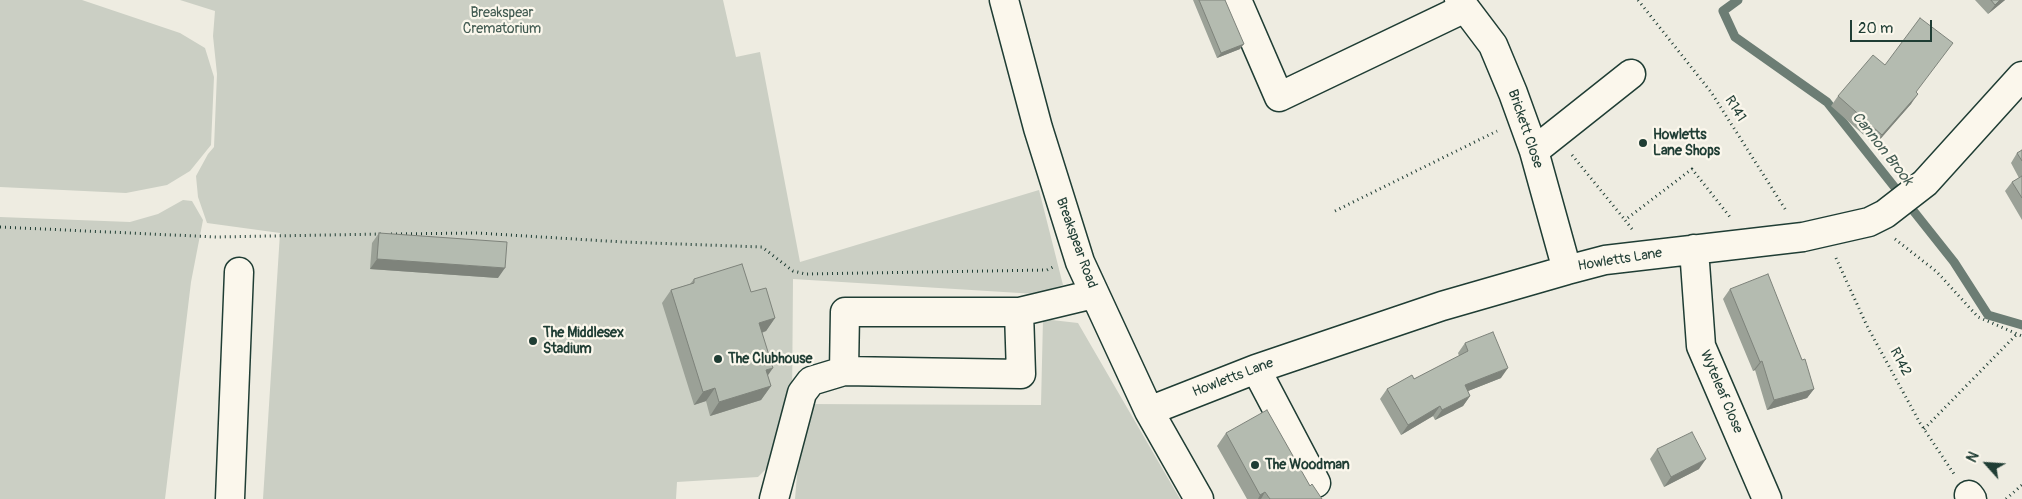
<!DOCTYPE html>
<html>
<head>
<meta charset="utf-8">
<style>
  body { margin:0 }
  #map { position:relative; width:2022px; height:499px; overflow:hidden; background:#eeece1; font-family:Pangolin,sans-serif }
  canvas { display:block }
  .north { position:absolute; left:1962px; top:439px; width:50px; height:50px; -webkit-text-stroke:4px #fbf7ec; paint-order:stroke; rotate:296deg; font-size:14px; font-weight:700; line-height:20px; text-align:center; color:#1f3d34 }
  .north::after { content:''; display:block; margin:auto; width:18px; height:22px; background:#1f3d34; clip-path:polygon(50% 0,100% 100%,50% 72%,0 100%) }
  .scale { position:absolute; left:1850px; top:20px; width:82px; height:22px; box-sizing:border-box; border:2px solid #1f3d34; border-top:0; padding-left:6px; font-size:15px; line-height:18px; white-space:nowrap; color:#1f3d34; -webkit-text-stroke:4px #fbf7ec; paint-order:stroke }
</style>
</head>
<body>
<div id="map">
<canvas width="2022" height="499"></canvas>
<div class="north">N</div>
<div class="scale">20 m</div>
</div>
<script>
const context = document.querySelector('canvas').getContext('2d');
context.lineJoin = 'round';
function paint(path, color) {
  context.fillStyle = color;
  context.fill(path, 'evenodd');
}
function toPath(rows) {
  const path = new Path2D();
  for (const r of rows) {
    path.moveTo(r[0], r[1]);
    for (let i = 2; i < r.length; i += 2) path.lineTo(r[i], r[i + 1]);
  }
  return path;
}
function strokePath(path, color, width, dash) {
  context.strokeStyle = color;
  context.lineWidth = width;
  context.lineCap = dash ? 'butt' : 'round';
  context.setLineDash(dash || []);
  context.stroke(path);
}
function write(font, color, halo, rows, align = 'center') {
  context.font = font + ' Pangolin,sans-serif';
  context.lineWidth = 4.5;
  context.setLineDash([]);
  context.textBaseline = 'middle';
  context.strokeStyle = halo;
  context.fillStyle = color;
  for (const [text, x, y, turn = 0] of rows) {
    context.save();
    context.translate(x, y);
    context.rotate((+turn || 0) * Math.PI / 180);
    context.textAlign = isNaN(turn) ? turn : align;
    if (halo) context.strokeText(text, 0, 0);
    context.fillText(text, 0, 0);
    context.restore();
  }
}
paint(toPath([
  [0,0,82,0,180,33,205,48,214,77,211,145,190,171,167,185,126,193,0,187],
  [180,0,723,0,736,57,760,52,800,262,1039,190,1063,285,1036,294,793,279,792,404,781,454,758,477,677,482,676,499,263,499,280,233,207,223,198,197,196,176,208,154,214,147,217,74,213,36,215,11],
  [183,200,192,201,203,220,191,282,165,499,0,499,0,217,130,222,158,214],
  [1043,319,1078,323,1180,499,795,499,803,404,1041,405]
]), '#cbcfc4');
strokePath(toPath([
  [1738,0,1723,11,1735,37,1827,102,1954,262,1988,315,2022,325]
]), '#6c7d74', 9);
const minor = toPath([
  [1004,0,1038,128,1080,262,1149,411,1199,499],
  [1237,0,1279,97,1465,8],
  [1459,0,1493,45,1513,93,1534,151,1567,270],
  [1534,151,1631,74],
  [1694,249,1701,346,1767,499],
  [1256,369,1316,483],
  [844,371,1021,374,1019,312],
  [1149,411,1256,369,1442,306,1567,270,1605,260,1803,237,1869,222,1885,214,1925,183,2022,76],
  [1969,495,1972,499],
  [230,499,239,272],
  [774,499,802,393,811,381,844,371,845,312,1019,312,1094,294]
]);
strokePath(minor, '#1f3d34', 31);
strokePath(toPath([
  [1638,0,1711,92,1787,212],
  [1572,155,1625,220],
  [1335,211,1497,131],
  [0,227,216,237,382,234],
  [1632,229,1625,220,1692,169,1730,217],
  [391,234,477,233,623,242,762,247,793,271,805,274,1047,270,1053,267],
  [1895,239,1937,272,1978,317,2022,336],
  [1836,258,1867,326,1920,423,1954,474],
  [1924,429,2017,334],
  [2006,499,2022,485]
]), '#1f3d34', 3, [1, 4]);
strokePath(minor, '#fbf7ec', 28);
paint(toPath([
  [1193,0,1225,0,1240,49,1217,58],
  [1975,0,2005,0,1988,14],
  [1916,92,1911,104,1875,145,1831,106,1838,96],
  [2022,150,2022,220,2005,191,2012,182,2019,178,2011,163,2017,153],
  [379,233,498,278,370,269,372,243],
  [694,279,751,292,775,318,766,331,762,333,767,376,771,386,761,400,710,416,706,401,694,405,662,303,671,290,690,284],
  [1730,289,1802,360,1814,389,1807,398,1767,410,1755,370,1753,371,1723,299],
  [1465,343,1501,378,1468,391,1470,396,1463,406,1435,420,1433,416,1401,435,1380,399,1387,389,1414,379,1459,356,1458,353],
  [1226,433,1310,486,1322,499,1247,499,1217,446],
  [1657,449,1699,469,1664,487,1650,459]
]), '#9ba197');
paint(toPath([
  [2000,0,2005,0,1988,14,1995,5],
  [1244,44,1240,49,1217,58,1221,53],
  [1918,94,1911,104,1875,145,1882,135],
  [377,259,505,268,498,278,370,269],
  [775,318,766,331,750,336,759,323],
  [1762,361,1755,370,1753,371,1760,362],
  [773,368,764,381,766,370],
  [1508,368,1501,378,1458,395,1465,385],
  [771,386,761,400,710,416,719,402],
  [715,388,706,401,694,405,703,392],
  [1814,389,1807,398,1767,410,1774,400],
  [1470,396,1463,406,1435,420,1442,410],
  [1440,406,1433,416,1401,435,1408,425],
  [1706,459,1699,469,1664,487,1671,477],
  [1265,492,1261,499,1258,499,1260,495]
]), '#7e837b');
const building = toPath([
  [1199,0,1225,0,1244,44,1221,53,1199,0],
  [1991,0,2000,0,1995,5,1991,0],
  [1920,18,1953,43,1916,92,1918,94,1882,135,1838,96,1873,55,1885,65,1920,18],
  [2022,150,2022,161,2017,153,2022,150],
  [2022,176,2022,198,2012,182,2022,176],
  [379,233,507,242,505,268,377,259,379,233],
  [742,264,751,292,766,288,775,318,759,323,773,368,766,370,771,386,719,402,715,388,703,392,671,290,694,283,694,279,742,264],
  [1768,274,1802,360,1805,359,1814,389,1774,400,1762,361,1760,362,1730,289,1768,274],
  [1493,332,1508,368,1465,385,1470,396,1442,410,1440,406,1408,425,1387,389,1412,375,1414,379,1468,351,1465,343,1493,332],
  [1267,410,1310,486,1312,484,1322,499,1270,499,1265,492,1260,495,1226,433,1267,410],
  [1692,432,1706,459,1671,477,1657,449,1692,432]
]);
paint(building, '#b4bbb0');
strokePath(building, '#7e837b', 1);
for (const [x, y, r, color] of [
  [1643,143,5,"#1f3d34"],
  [533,341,5,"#1f3d34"],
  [718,359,5,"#1f3d34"],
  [1255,465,5,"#1f3d34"]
]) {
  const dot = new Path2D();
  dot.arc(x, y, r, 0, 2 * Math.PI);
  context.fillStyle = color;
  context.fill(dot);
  strokePath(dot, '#fbf7ec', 2);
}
write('14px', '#415a51', '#fbf7ec', [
  ["Breakspear",502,13],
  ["Crematorium",502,29]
]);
write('14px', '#1f3d34', '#fbf7ec', [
  ["R141",1735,109,58],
  ["Brickett Close",1525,129,71],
  ["Breakspear Road",1076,243,70],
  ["Howletts Lane",1620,260,-9],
  ["R142",1900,362,62],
  ["Howletts Lane",1233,378,-21],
  ["Wyteleaf Close",1721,392,67]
]);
write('bold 14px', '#1f3d34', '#fbf7ec', [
  ["Howletts",1653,135],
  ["Lane Shops",1653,151],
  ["The Middlesex",543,333],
  ["Stadium",543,349],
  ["The Clubhouse",728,359],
  ["The Woodman",1265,465]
], 'left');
write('italic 15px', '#455d54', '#fbf7ec', [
  ["Cannon Brook",1882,149,52]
]);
</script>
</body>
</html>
